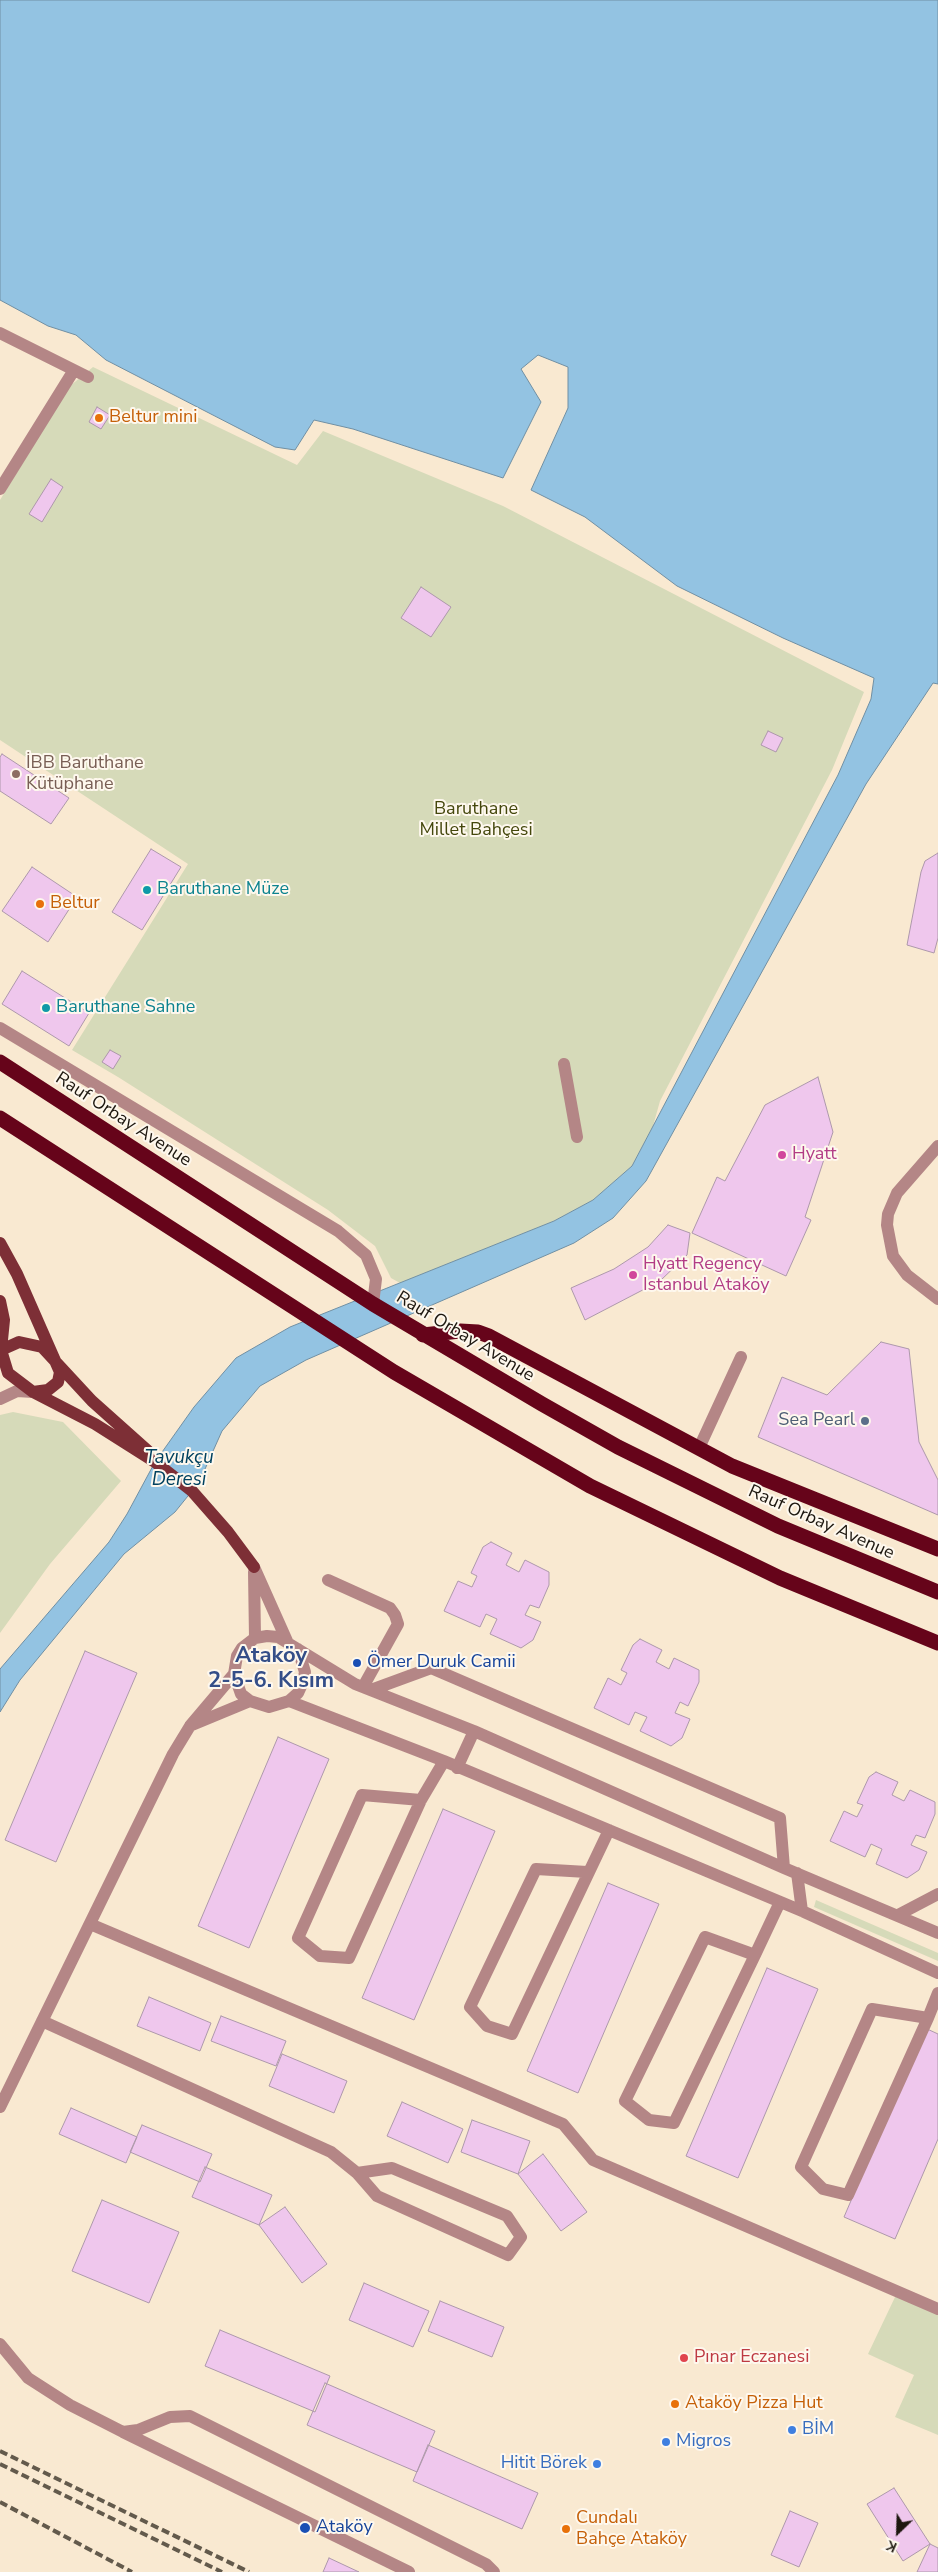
<!DOCTYPE html>
<html>
<head>
<meta charset="utf-8">
<style>
  body { margin:0 }
  #map { position:relative; width:938px; height:2572px; overflow:hidden; background:#f9e9d1; font-family:"Nunito Sans",sans-serif }
  canvas { display:block }
  .north { position:absolute; left:873px; top:2507px; width:50px; height:50px; -webkit-text-stroke:4px #fef8ee; paint-order:stroke; rotate:204deg; font-size:14px; font-weight:700; line-height:20px; text-align:center; color:#1d170f }
  .north::after { content:''; display:block; margin:auto; width:18px; height:22px; background:#1d170f; clip-path:polygon(50% 0,100% 100%,50% 72%,0 100%) }
</style>
</head>
<body>
<div id="map">
<canvas width="938" height="2572"></canvas>
<div class="north">K</div>
</div>
<script>
const context = document.querySelector('canvas').getContext('2d');
context.lineJoin = 'round';
function paint(path, color) {
  context.fillStyle = color;
  context.fill(path, 'evenodd');
}
function toPath(rows) {
  const path = new Path2D();
  for (const r of rows) {
    path.moveTo(r[0], r[1]);
    for (let i = 2; i < r.length; i += 2) path.lineTo(r[i], r[i + 1]);
  }
  return path;
}
function strokePath(path, color, width, dash) {
  context.strokeStyle = color;
  context.lineWidth = width;
  context.lineCap = dash ? 'butt' : 'round';
  context.setLineDash(dash || []);
  context.stroke(path);
}
function write(font, color, halo, rows, align = 'center') {
  context.font = font + ' "Nunito Sans",sans-serif';
  context.lineWidth = 4;
  context.setLineDash([]);
  context.textBaseline = 'middle';
  context.strokeStyle = halo;
  context.fillStyle = color;
  for (const [text, x, y, turn = 0] of rows) {
    context.save();
    context.translate(x, y);
    context.rotate((+turn || 0) * Math.PI / 180);
    context.textAlign = isNaN(turn) ? turn : align;
    if (halo) context.strokeText(text, 0, 0);
    context.fillText(text, 0, 0);
    context.restore();
  }
}
paint(toPath([
  [93,367,297,465,323,431,503,506,864,692,832,770,660,1101,653,1126,632,1166,593,1200,554,1221,400,1283,391,1278,375,1246,328,1210,118,1077,72,1050,188,864,0,740,0,500,70,386],
  [13,1412,63,1422,121,1481,50,1564,0,1633,0,1415],
  [816,1900,938,1953,938,1961,814,1907],
  [896,2295,938,2314,938,2435,895,2417,914,2375,868,2354]
]), '#d6dab9');
const water = toPath([
  [0,0,938,0,938,684,933,683,866,784,646,1181,613,1218,574,1243,306,1360,260,1386,222,1431,201,1478,192,1491,175,1512,124,1554,20,1680,0,1712,0,1669,109,1542,127,1514,155,1462,194,1407,236,1358,290,1327,554,1221,593,1200,632,1166,838,775,871,699,874,678,783,638,677,586,585,517,531,490,568,408,568,367,538,355,521,369,541,402,503,478,353,429,314,420,295,450,275,447,106,360,76,335,48,326,0,300,0,0]
]);
paint(water, '#93c3e2');
strokePath(water, '#708fa3', 1);
const building = toPath([
  [97,407,110,415,101,429,89,422,97,407],
  [51,479,63,487,42,522,29,514,51,479],
  [421,587,451,607,431,637,401,618,421,587],
  [768,731,783,738,776,752,761,745,768,731],
  [2,754,69,798,51,824,0,791,0,757,2,754],
  [151,849,181,867,142,930,112,912,151,849],
  [938,853,938,938,934,953,907,945,921,872,925,861,938,853],
  [32,867,77,897,48,942,2,911,32,867],
  [22,971,89,1013,69,1046,2,1004,22,971],
  [110,1050,121,1056,113,1069,102,1062,110,1050],
  [818,1077,833,1132,805,1217,811,1220,786,1276,692,1233,717,1177,725,1181,765,1105,818,1077],
  [668,1225,690,1233,687,1255,660,1281,585,1320,571,1288,614,1269,648,1247,668,1225],
  [881,1342,909,1349,919,1442,938,1480,938,1515,758,1437,782,1377,827,1395,881,1342],
  [491,1542,512,1553,506,1565,519,1572,525,1560,549,1572,549,1585,539,1608,530,1605,525,1615,541,1622,533,1640,521,1648,490,1634,497,1619,486,1614,480,1627,444,1611,458,1581,472,1587,477,1576,471,1573,483,1547,491,1542],
  [640,1639,662,1650,656,1662,669,1669,674,1658,699,1670,699,1682,688,1706,680,1702,675,1713,690,1719,682,1738,671,1746,640,1731,647,1717,635,1712,629,1725,594,1708,608,1678,621,1685,627,1673,621,1670,633,1645,640,1639],
  [85,1651,137,1673,56,1862,5,1840,85,1651],
  [278,1737,329,1759,249,1948,198,1926,278,1737],
  [876,1772,898,1782,892,1795,904,1801,910,1790,935,1802,935,1814,925,1838,916,1835,911,1845,927,1852,919,1870,907,1878,876,1864,882,1849,871,1844,865,1857,830,1841,844,1811,857,1817,863,1805,857,1803,869,1777,876,1772],
  [443,1809,495,1831,414,2020,362,1998,443,1809],
  [608,1883,659,1904,578,2093,527,2071,608,1883],
  [767,1968,818,1989,738,2178,686,2156,767,1968],
  [149,1997,211,2023,200,2051,137,2026,149,1997],
  [221,2016,286,2041,276,2066,211,2041,221,2016],
  [925,2028,938,2034,938,2139,895,2239,844,2217,925,2028],
  [282,2054,347,2081,334,2113,269,2086,282,2054],
  [402,2102,463,2129,448,2163,387,2136,402,2102],
  [71,2108,137,2137,126,2163,59,2134,71,2108],
  [472,2120,530,2141,518,2174,461,2152,472,2120],
  [142,2125,212,2154,200,2182,130,2152,142,2125],
  [543,2154,587,2212,561,2231,518,2174,543,2154],
  [205,2167,272,2195,259,2225,192,2197,205,2167],
  [102,2200,179,2232,149,2303,72,2271,102,2200],
  [285,2207,327,2264,302,2283,259,2225,285,2207],
  [364,2283,429,2311,413,2347,349,2320,364,2283],
  [440,2301,504,2327,492,2357,428,2331,440,2301],
  [220,2330,330,2376,315,2412,205,2366,220,2330],
  [325,2383,435,2431,417,2472,307,2425,325,2383],
  [428,2445,538,2493,522,2529,413,2481,428,2445],
  [894,2488,930,2544,903,2561,867,2504,894,2488],
  [790,2511,818,2523,799,2567,771,2555,790,2511],
  [930,2544,938,2548,938,2572,917,2572,930,2544],
  [329,2558,359,2572,323,2572,329,2558]
]);
paint(building, '#efc7ed');
strokePath(building, '#ad98ab', 1);
strokePath(toPath([
  [0,333,88,377],
  [0,489,74,370],
  [0,1028,338,1231,366,1255,376,1279,373,1304],
  [564,1064,577,1137],
  [938,1146,897,1193,888,1214,887,1225,893,1256,907,1275,938,1299],
  [0,1399,17,1391,33,1392],
  [699,1448,741,1357],
  [254,1567,287,1641],
  [254,1572,255,1638],
  [328,1580,390,1608,395,1615,398,1624,363,1687],
  [298,1649,305,1672,303,1682,298,1693,289,1701,269,1707,250,1701,241,1694,234,1674,237,1656,242,1648,255,1638,267,1636,278,1637,355,1684,474,1731,784,1868,938,1933],
  [371,1690,431,1668,780,1818,784,1868],
  [289,1701,444,1761,802,1911,938,1973],
  [192,1725,250,1701],
  [457,1768,474,1731],
  [421,1800,362,1795,298,1938,320,1956,349,1958,421,1800,444,1761],
  [587,1872,536,1869,470,2007,487,2026,512,2034,609,1830],
  [797,1873,802,1911],
  [898,1915,938,1894],
  [90,1924,563,2124,593,2160,938,2309],
  [705,1937,755,1955,674,2123,649,2120,625,2101,705,1937],
  [755,1955,780,1902],
  [928,2018,872,2009,801,2167,823,2189,848,2195,928,2018,938,1993],
  [42,2021,331,2152,357,2173,377,2196,508,2255,521,2237,507,2216,392,2168,357,2173],
  [0,2107,173,1754,190,1726,234,1674],
  [0,2344,28,2378,70,2405,123,2432,138,2430,170,2417,190,2416,486,2564,494,2572],
  [123,2432,409,2572]
]), '#b48686', 12);
strokePath(toPath([
  [0,1243,17,1274,60,1372,58,1382,48,1390,33,1392],
  [0,1301,4,1320,1,1350,8,1373,33,1392,95,1424,155,1462,192,1491,228,1532,254,1567],
  [1,1350,19,1342,42,1347,92,1401,148,1451]
]), '#7d2f36', 12);
strokePath(toPath([
  [0,1062,373,1304,542,1404,618,1447,778,1526,938,1592],
  [0,1118,394,1372,590,1486,780,1578,938,1643],
  [423,1335,460,1331,478,1332,489,1336,732,1466,938,1549]
]), '#66041a', 15);
strokePath(toPath([
  [0,2451,249,2572],
  [0,2464,222,2572],
  [0,2502,132,2572]
]), '#635a4c', 4, [8, 4]);
for (const [x, y, r, color] of [
  [99,418,5,"#e8710a"],
  [16,774,5,"#8d6e63"],
  [147,890,5,"#0f9aa8"],
  [40,904,5,"#e8710a"],
  [46,1008,5,"#0f9aa8"],
  [782,1155,5,"#d1479c"],
  [633,1275,5,"#d1479c"],
  [865,1421,5,"#5c6f8a"],
  [357,1663,5,"#1a4fb4"],
  [684,2358,5,"#e0444e"],
  [675,2404,5,"#e8710a"],
  [792,2430,5,"#3f7fe0"],
  [666,2442,5,"#3f7fe0"],
  [597,2464,5,"#3f7fe0"],
  [305,2528,6,"#1a4fb4"],
  [566,2529,5,"#e8710a"]
]) {
  const dot = new Path2D();
  dot.arc(x, y, r, 0, 2 * Math.PI);
  context.fillStyle = color;
  context.fill(dot);
  strokePath(dot, '#fef8ee', 2);
}
write('18px', '#c56008', '#fef8ee', [
  ["Beltur mini",109,418],
  ["Beltur",50,904],
  ["Ataköy Pizza Hut",685,2404],
  ["Cundalı",576,2519],
  ["Bahçe Ataköy",576,2540]
], 'left');
write('18px', '#785e54', '#fef8ee', [
  ["İBB Baruthane",26,764],
  ["Kütüphane",26,785]
], 'left');
write('18px', '#44470c', '#fef8ee', [
  ["Baruthane",476,810],
  ["Millet Bahçesi",476,831]
]);
write('18px', '#0d838f', '#fef8ee', [
  ["Baruthane Müze",157,890],
  ["Baruthane Sahne",56,1008]
], 'left');
write('18px', '#1d170f', '#fef8ee', [
  ["Rauf Orbay Avenue",123,1120,33],
  ["Rauf Orbay Avenue",465,1337,31],
  ["Rauf Orbay Avenue",821,1523,24]
]);
write('18px', '#b23c85', '#fef8ee', [
  ["Hyatt",792,1155],
  ["Hyatt Regency",643,1265],
  ["Istanbul Ataköy",643,1286]
], 'left');
write('18px', '#4e5e75', '#fef8ee', [
  ["Sea Pearl",855,1421]
], 'right');
write('18px', '#164399', '#fef8ee', [
  ["Ömer Duruk Camii",367,1663],
  ["Ataköy",316,2528]
], 'left');
write('18px', '#be3a42', '#fef8ee', [
  ["Pınar Eczanesi",694,2358]
], 'left');
write('18px', '#366cbe', '#fef8ee', [
  ["BİM",802,2430],
  ["Migros",676,2442],
  ["Hitit Börek",587,2464,"right"]
], 'left');
write('italic 19px', '#00415f', '#fef8ee', [
  ["Tavukçu",179,1458],
  ["Deresi",179,1480]
]);
write('bold 22px', '#344e88', '#fef8ee', [
  ["Ataköy",271,1657],
  ["2-5-6. Kısım",271,1682]
]);
</script>
</body>
</html>
